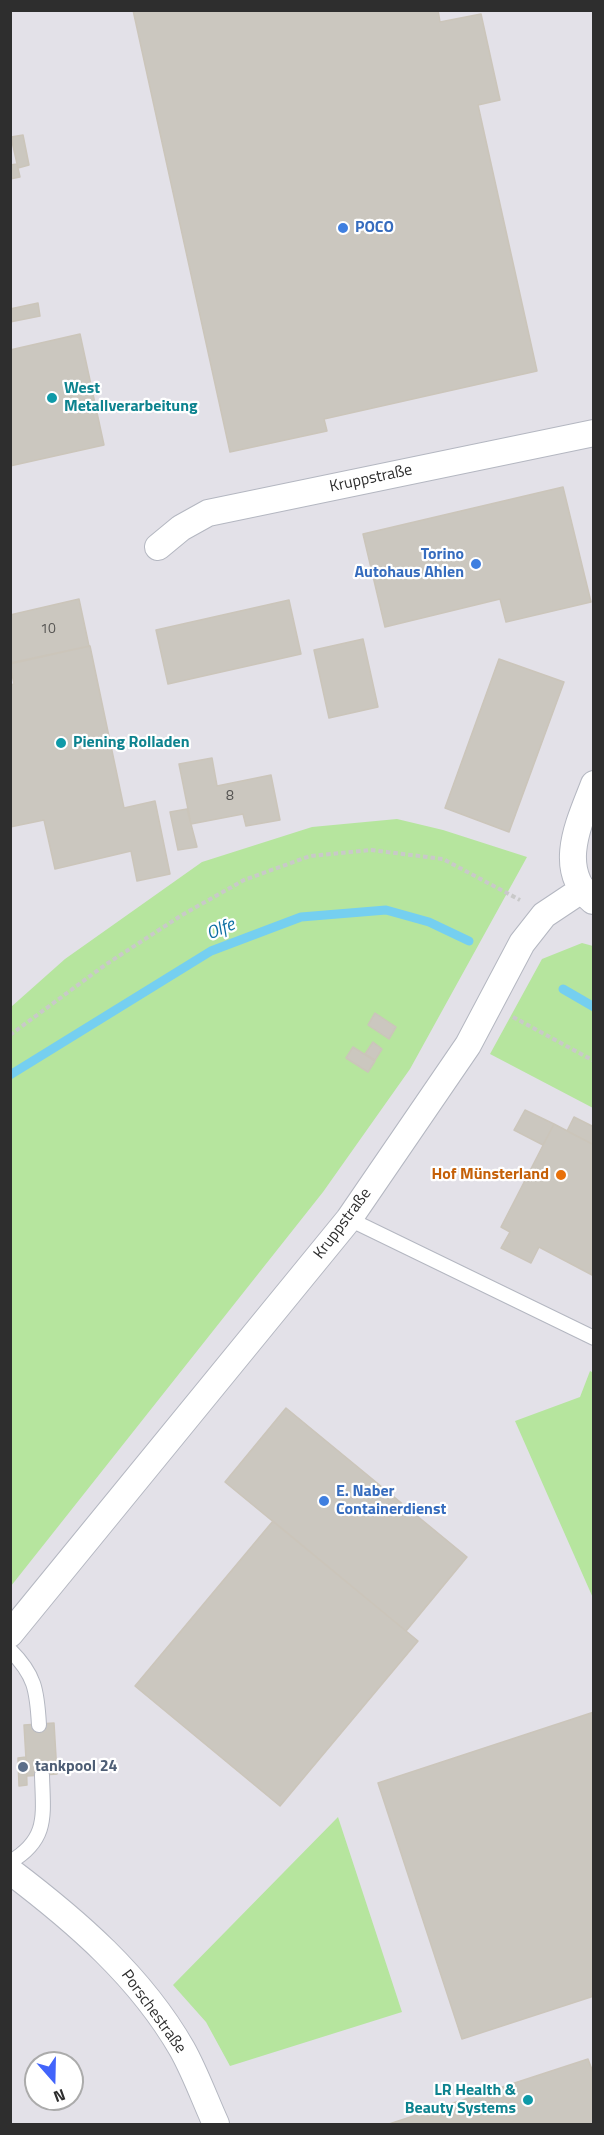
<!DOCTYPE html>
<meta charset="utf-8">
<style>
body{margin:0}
#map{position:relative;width:604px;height:2135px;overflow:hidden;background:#efe9e1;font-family:"Titillium Web",sans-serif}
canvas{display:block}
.frame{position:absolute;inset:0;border:12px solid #2e2e2e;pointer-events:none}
.north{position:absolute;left:24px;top:2051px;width:60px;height:60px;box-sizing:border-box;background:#fff;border:2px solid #ababab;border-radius:50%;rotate:160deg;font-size:16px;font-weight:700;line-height:24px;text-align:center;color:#2e2e2e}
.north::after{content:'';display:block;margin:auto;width:21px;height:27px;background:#4264fb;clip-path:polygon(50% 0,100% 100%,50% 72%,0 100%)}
</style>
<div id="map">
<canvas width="604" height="2135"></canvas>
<div class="frame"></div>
<div class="north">N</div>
</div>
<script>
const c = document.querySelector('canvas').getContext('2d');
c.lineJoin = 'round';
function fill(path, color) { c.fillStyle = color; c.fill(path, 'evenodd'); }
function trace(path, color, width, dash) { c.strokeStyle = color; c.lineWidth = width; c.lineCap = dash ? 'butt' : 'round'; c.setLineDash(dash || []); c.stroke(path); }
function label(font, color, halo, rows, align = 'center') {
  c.font = font + ' "Titillium Web",sans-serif'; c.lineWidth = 4.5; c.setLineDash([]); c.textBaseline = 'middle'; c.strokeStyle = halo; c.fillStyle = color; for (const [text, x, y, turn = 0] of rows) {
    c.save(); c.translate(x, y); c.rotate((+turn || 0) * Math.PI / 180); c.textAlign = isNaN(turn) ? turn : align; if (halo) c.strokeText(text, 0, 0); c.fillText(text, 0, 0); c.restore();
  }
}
fill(new Path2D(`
 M11 11H593V2124H11ZM36 2063H72V2099H36Z`), '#e3e1e8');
fill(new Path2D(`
 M397 819 443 830 527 857 410 1069 323 1192 11 1586V1007L65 959 202 862 312 827Z
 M582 943 593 946V1108L490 1054 542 959Z
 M590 1371 594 1373 593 1598 515 1421 580 1397Z
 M338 1817 402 2012 230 2066 206 2022 173 1985Z`), '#b6e59e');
trace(new Path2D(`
 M563 989 594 1007
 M10 1075 211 951 301 917 386 910 429 922 469 941`), '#75cff0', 9);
const building = new Path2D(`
 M133 10H438L440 22 481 14 500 100 478 105 537 371 324 419 327 431 230 452Z
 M23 135 29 165 18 168 11 137Z
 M17 164 20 177 10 179V165Z
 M38 303 40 316 10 322V309Z
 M80 334 104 445 10 466V350Z
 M563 487 591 602 506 622 500 599 385 627 363 534Z
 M79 599 89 646 10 663V615Z
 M289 600 301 654 168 684 156 630Z
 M363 639 378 707 329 718 314 650Z
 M90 646 124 808 155 801 170 874 137 881 131 851 55 869 44 820 10 827V685L14 684 10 664Z
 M499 659 564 682 509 832 445 808Z
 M212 758 217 786 271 775 280 820 246 826 243 814 191 824 179 764Z
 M187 809 197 847 178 850 170 812Z
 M375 1013 396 1027 389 1039 368 1025Z
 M373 1042 382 1049 375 1060 365 1054Z
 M353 1047 375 1061 368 1072 346 1058Z
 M525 1110 554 1124 543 1145 514 1130Z
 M574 1117 594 1127V1145L567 1131Z
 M554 1124 594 1145V1276L539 1247 531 1263 501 1248 510 1232 501 1227Z
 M286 1408 467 1557 406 1631 225 1482Z
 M273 1521 418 1641 280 1806 135 1686Z
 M594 1712V1996L462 2039 378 1783Z
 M54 1723 57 1774 27 1776 24 1725Z
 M26 1757 27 1785 19 1786 18 1758Z
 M588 2059 594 2075V2124H389Z`);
fill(building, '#cbc7bf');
trace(building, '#cbc5ba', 1.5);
const service = new Path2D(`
 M349 1219 594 1338
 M10 1650C35 1675 37 1690 39 1725
 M10 1862C49 1839 43 1815 42 1775`);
const minor = new Path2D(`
 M158 547 181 528 208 513 594 433
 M593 901C555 869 580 821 594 784
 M10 1634 349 1219 468 1045 522 943 544 915 583 889
 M10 1871C76 1921 140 1976 182 2049 195 2072 205 2100 216 2124`);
trace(service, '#b4b7c1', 16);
trace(minor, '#b4b7c1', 28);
trace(new Path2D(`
 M513 1017 594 1061
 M10 1035 105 965 182 915 244 880 310 856 371 850 443 859 520 900`), '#c9c9c9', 4, [4.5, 3]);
trace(service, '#fff', 14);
trace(minor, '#fff', 26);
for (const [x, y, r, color] of [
 [343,228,6,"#3f7fe0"],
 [52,398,6,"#0f9aa8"],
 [476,564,6,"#3f7fe0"],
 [61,743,6,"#0f9aa8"],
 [561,1175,6,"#e8710a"],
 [324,1501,6,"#3f7fe0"],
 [23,1767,6,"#5c6f8a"],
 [528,2100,6,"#0f9aa8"]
]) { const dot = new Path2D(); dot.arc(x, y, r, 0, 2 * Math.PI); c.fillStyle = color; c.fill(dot); trace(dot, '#fff', 2); }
label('14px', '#555452', null, [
 ["10",48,630],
 ["8",230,797]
]);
label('bold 16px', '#366cbe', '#fff', [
 ["POCO",355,228],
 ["Torino",464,555,"right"],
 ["Autohaus Ahlen",464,573,"right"],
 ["E. Naber",336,1492],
 ["Containerdienst",336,1510]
], 'left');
label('bold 16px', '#0d838f', '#fff', [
 ["West",64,389],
 ["Metallverarbeitung",64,407],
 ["Piening Rolladen",73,743],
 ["LR Health &",516,2091,"right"],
 ["Beauty Systems",516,2109,"right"]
], 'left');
label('16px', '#2e2e2e', '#fff', [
 ["Kruppstraße",371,479,-12],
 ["Kruppstraße",343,1224,-53],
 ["Porschestraße",153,2012,54]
]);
label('bold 16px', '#c56008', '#fff', [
 ["Hof Münsterland",549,1175]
], 'right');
label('bold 16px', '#4e5e75', '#fff', [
 ["tankpool 24",35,1767]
], 'left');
label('italic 18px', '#0d6fa3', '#fff', [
 ["Olfe",221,930,-23]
]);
</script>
